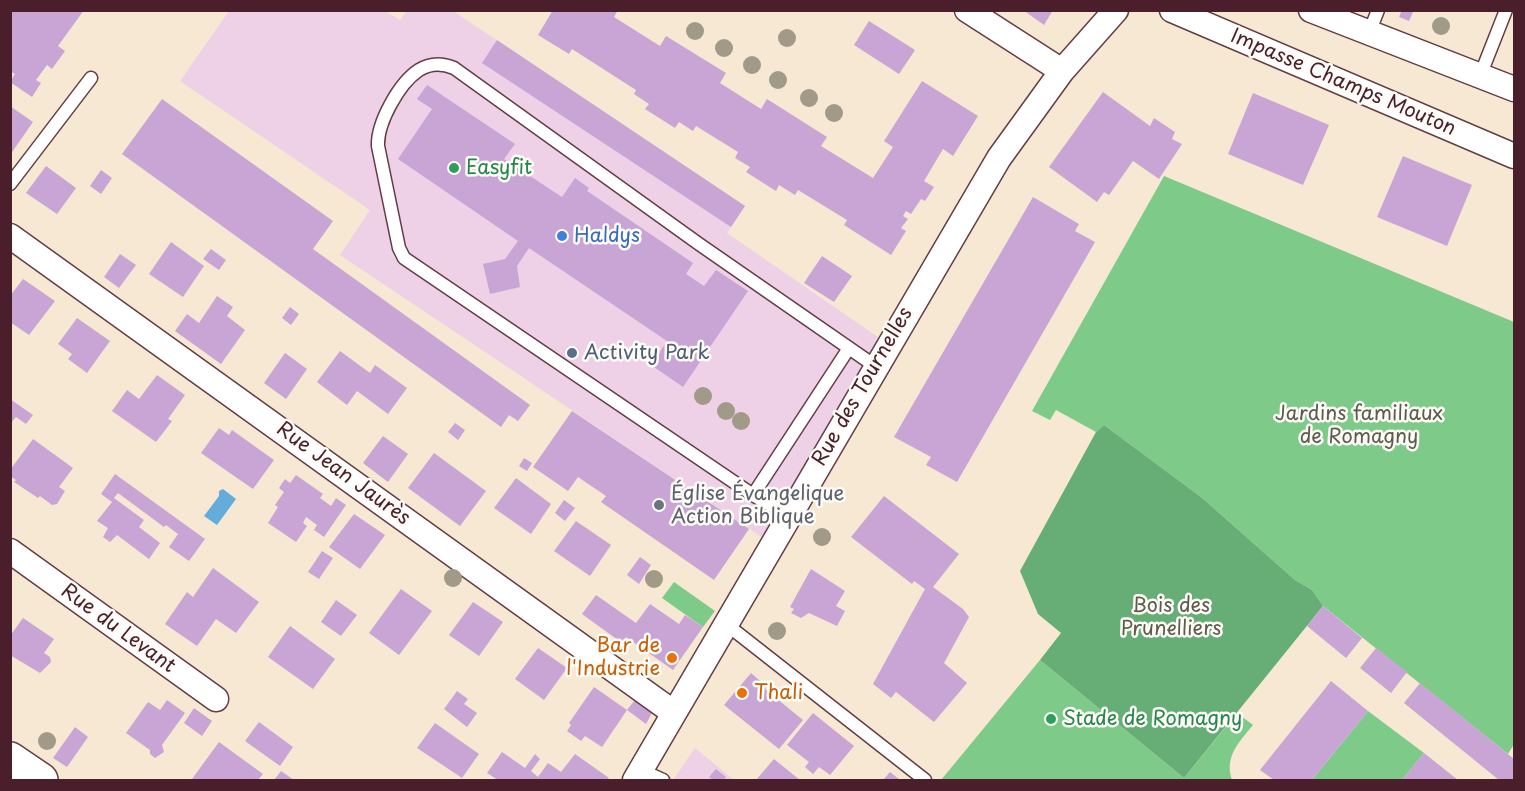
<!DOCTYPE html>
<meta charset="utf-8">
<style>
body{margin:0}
#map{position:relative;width:1525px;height:791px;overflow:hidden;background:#f6e8d2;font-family:"Playpen Sans",sans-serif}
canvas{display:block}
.frame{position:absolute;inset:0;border:12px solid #4a1f2b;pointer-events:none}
</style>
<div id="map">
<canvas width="1525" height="791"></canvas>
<div class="frame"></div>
</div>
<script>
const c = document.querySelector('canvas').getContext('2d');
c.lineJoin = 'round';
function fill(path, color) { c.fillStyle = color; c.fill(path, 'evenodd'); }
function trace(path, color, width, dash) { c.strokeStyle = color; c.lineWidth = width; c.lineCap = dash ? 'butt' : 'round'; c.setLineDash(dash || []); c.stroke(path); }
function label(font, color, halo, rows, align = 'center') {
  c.font = font + ' "Playpen Sans",sans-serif'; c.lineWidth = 5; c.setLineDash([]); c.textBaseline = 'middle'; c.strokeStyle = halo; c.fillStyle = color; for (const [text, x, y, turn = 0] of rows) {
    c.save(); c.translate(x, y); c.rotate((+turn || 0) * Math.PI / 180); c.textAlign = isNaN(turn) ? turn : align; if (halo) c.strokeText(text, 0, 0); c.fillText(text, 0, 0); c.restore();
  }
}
fill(new Path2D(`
 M229 11H385L400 20 407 11H453L745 206 727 233 888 344 772 544 340 255 370 210 180 81Z
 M695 748 734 780H673Z`), '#eed0e7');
fill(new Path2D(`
 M1164 176 1514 322V744L1508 754 1323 606 1312 590 1295 580 1201 497 1104 425 1096 432 1056 410 1050 420 1032 411Z
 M674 582 715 611 703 627 662 598Z
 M1040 660 1184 778 1237 713 1253 725C1239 742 1224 757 1232 780H941Z
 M1368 711 1424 753 1402 780H1312Z`), '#7eca89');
fill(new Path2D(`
 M1104 425 1201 497 1295 580 1312 590 1323 606 1184 778 1040 660 1061 633 1038 614 1020 571 1096 432Z`), '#66ae75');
fill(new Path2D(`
 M223 489 236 499 217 525 204 516 219 496V491Z`), '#64acdb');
fill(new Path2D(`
 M10 10H84L58 46 65 51 52 69 47 65 36 80 41 83 32 97 10 82 15 74 10 71Z
 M553 10H618L614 17 660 46 666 36 726 73 720 83 761 109 767 99 827 137 821 146 873 178 893 147 884 141 922 81 978 116 953 156 943 149 924 181 934 187 925 201 921 199 911 214 906 211 903 216 908 219 901 228 906 231 891 255 844 225 847 220 798 190 795 195 779 185 776 191 746 172 750 167 735 158 738 152 696 126 693 131 679 122 675 128 645 109 649 104 634 94 636 90 572 49 569 54 538 35Z
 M1023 10H1053L1044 25Z
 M1402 10 1413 12 1409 21 1399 17Z
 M869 21 915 50 899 74 854 45Z
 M497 40 745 206 731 227 482 63Z
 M427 85 515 144 504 159 562 197 575 178 589 188 587 191 590 193 693 263 686 274 704 286 716 270 748 291 683 387 651 365 667 341 529 248 517 266 520 287 490 294 483 264 505 259 518 241 398 159 432 109 417 99Z
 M1103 92 1150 126 1154 118 1175 132 1172 139 1182 144 1159 179 1133 161 1109 195 1104 192 1097 202 1049 167Z
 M1253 93 1329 125 1303 185 1228 154Z
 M162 99 333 221 313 249 530 405 518 421 509 415 501 427 122 154Z
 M10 106 33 122 10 155Z
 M1403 156 1472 185 1447 246 1377 217Z
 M46 166 76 188 57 214 26 193Z
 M101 170 112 178 101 194 90 186Z
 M1033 197 1079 224 1075 231 1095 242 957 482 926 465 931 457 894 437Z
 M171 242 204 266 183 297 149 274Z
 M211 249 226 260 219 270 203 259Z
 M120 254 136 265 119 288 104 277Z
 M822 256 852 276 834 302 804 283Z
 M23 279 55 301 29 335 10 322V296Z
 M217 296 233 307 227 316 245 330 221 364 175 331 187 314 199 323Z
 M290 307 299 314 291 325 282 318Z
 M77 318 110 341 87 373 68 359 72 354 58 344Z
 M340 351 370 373 375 365 407 388 388 414 357 391 347 405 317 382Z
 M285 353 307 369 286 399 264 383Z
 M157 375 185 395 168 419 172 421 156 442 112 411 127 390 139 399Z
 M10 399 33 415 26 424 16 417 10 424Z
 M572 411 749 529 714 580 601 502 606 496 578 477 568 491 533 467Z
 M455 423 465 430 458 440 448 432Z
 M219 428 229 435 232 430 274 460 253 489 201 453Z
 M383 436 408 454 388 482 363 463Z
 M33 439 73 468 59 487 65 491 57 504 52 505 40 496 38 498 14 482 16 480 10 476V470Z
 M434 453 486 491 460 526 408 488Z
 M524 458 532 463 527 471 519 466Z
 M115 474 205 539 189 561 169 547 178 534 166 525 164 527 118 493 114 498 144 520 139 527 160 543 149 559 117 535 110 542 103 537 108 528 97 521 112 502 101 494Z
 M296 475 323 494 320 498 331 506 336 498 346 505 324 537 314 530 317 525 306 517 303 523 307 526 296 542 268 523 278 507 275 505 284 492 279 488 285 479 290 483Z
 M516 478 551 504 531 534 494 508Z
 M884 496 959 554 933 587 963 609 969 617 944 663 967 683 934 722 896 692 891 698 873 684 925 589 914 581 912 584 851 537Z
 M564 500 575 508 565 521 555 513Z
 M354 514 385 535 360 569 329 547Z
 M576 521 611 545 590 576 554 551Z
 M322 551 333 558 319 579 308 572Z
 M640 557 651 565 639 584 627 575Z
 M213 568 259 602 236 633 216 619 197 646 165 624 187 592 193 597Z
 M811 569 845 591 836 606 845 611 837 626 809 613 801 618 791 613 794 609 790 607Z
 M401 589 432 611 399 655 369 633Z
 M596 595 636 623 650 604 679 624 685 615 703 627 673 670 626 637 622 643 582 614Z
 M336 600 357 615 341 636 321 622Z
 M473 602 503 622 479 656 449 635Z
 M1323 606 1362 638 1346 658 1307 626Z
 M23 618 54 639 44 653 50 657 51 662 40 673 10 655V636Z
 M290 626 335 659 313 689 268 657Z
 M538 648 567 668 544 700 515 679Z
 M1376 648 1407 672 1391 693 1360 668Z
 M751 673 767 687 765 689 803 720 779 749 724 705Z
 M1331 681 1368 711 1312 780H1274L1260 770Z
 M1420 683 1514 759V780H1499L1404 703Z
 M594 687 627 710 635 700 652 713 646 724 627 710 602 747 585 736 581 741 567 731 571 725 569 723Z
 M457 691 468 699 464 704 477 713 467 727 444 709Z
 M167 700 185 713 162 745 164 752 155 758 150 754V750L126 733 148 702 160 710Z
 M194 708 212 721 202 736 184 723Z
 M813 713 854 746 830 775 819 767 813 774 805 767 809 762 787 745Z
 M259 722 293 747 280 766 245 741Z
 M435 723 479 754 462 778 417 748Z
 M75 727 88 737 67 767 53 758Z
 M219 742 263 774 258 780 192 779Z
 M502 752 525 768 535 754 540 759 531 771 538 777 548 763 561 772 575 754 609 778 607 780H498L487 773Z
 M1424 753 1458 780H1402Z
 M774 759 800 780H756Z
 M716 769 726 777 723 780H713L709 777Z
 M281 771 294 780H274Z
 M890 772 900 780H883Z`), '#c9a5d6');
const lane = new Path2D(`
 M1369 33 1378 10
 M1480 76 1506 10
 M10 184 91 78
 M753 495 849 348
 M789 516 753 495 404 258 399 248 378 146C377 123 399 83 419 70 430 63 442 63 454 68L699 244 875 366
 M726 624 925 780
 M641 770 663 780`);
const street = new Path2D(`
 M967 10 1062 71
 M1172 10 1514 156
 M1311 10 1514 89
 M10 236 674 713
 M10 551 216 699
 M635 780 999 158 1062 71 1116 10`);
const secondary = new Path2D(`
 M10 759 41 780`);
trace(lane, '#643d44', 15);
trace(street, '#643d44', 27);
trace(secondary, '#643d44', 36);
trace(lane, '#fff', 12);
trace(street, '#fff', 24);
trace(secondary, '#fff', 33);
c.fillStyle = '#a19a88';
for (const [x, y] of [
 [1441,26],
 [695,31],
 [787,38],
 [724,48],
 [752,65],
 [778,80],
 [809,98],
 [834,113],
 [703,396],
 [726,411],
 [741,421],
 [822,537],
 [453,578],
 [654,579],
 [777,631],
 [47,741]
]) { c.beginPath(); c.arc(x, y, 9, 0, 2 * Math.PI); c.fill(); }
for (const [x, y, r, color] of [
 [454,168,6,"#2e9e5b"],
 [562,236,6,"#3f7fe0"],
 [572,353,6,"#5c6f8a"],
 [659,505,6,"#6b7280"],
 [672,658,6,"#e8710a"],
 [742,693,6,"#e8710a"],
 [1051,719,6,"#2e9e5b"]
]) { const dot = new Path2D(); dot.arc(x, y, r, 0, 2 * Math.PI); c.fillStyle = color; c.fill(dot); trace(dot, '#fdfcf7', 2); }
label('20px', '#4a1f2b', '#fdfcf7', [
 ["Impasse Champs Mouton",1343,83,23],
 ["Rue des Tournelles",863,387,-60],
 ["Rue Jean Jaurès",343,474,36],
 ["Rue du Levant",118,629,36]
]);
label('20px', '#27864d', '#fdfcf7', [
 ["Easyfit",466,168],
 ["Stade de Romagny",1063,719]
], 'left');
label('20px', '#366cbe', '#fdfcf7', [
 ["Haldys",574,236]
], 'left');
label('20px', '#4e5e75', '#fdfcf7', [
 ["Activity Park",584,353]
], 'left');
label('20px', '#5c5b4c', '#fdfcf7', [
 ["Jardins familiaux",1359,414],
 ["de Romagny",1359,437],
 ["Bois des",1171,606],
 ["Prunelliers",1171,629]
]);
label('20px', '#5b616d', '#fdfcf7', [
 ["Église Évangelique",671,494],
 ["Action Biblique",671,517]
], 'left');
label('20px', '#c56008', '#fdfcf7', [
 ["Bar de",660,646],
 ["l'Industrie",660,669],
 ["Thali",754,693,"left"]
], 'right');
</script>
